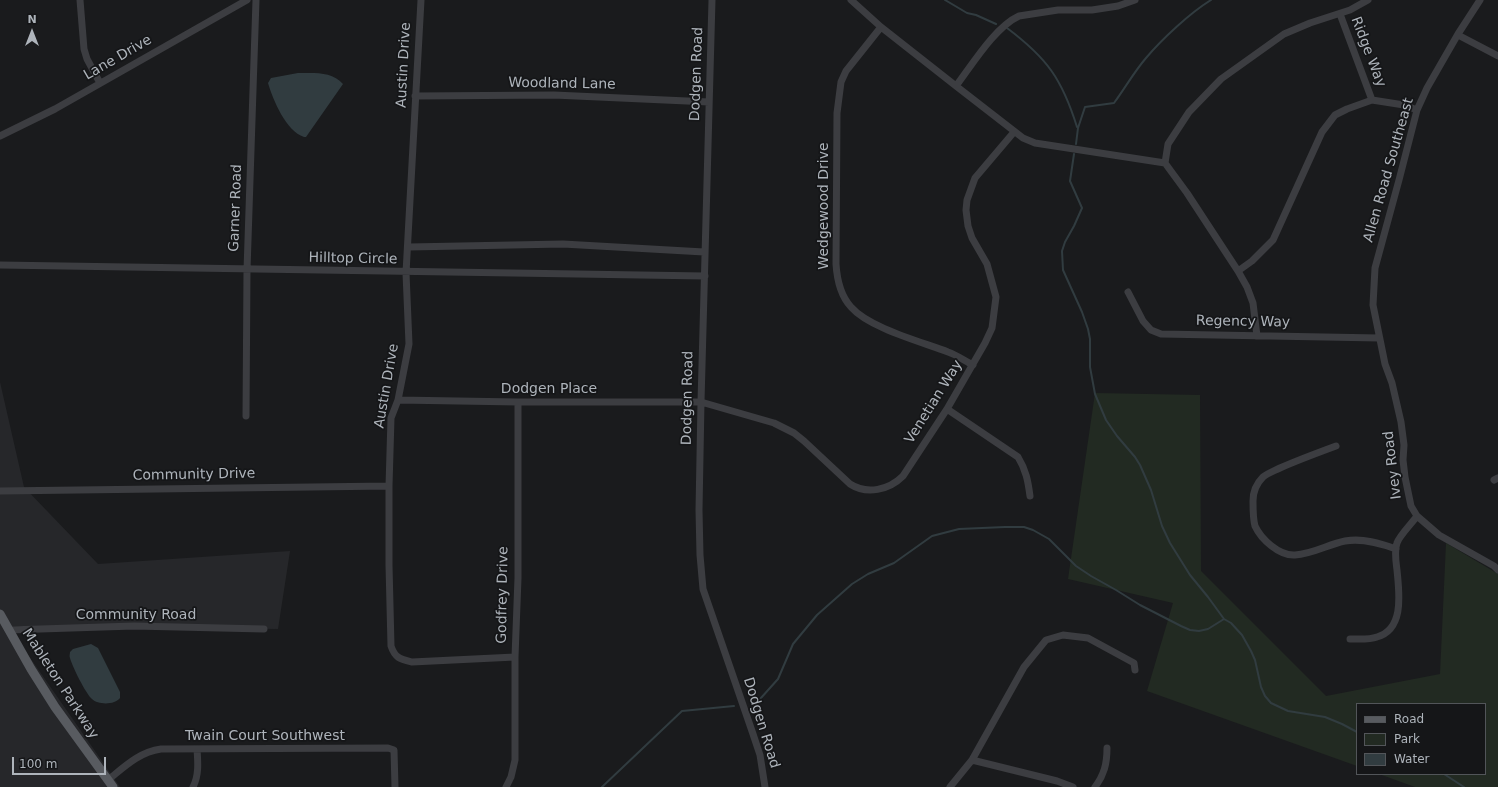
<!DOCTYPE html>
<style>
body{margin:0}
#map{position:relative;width:1498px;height:787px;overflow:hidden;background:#1a1b1d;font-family:"DejaVu Sans",sans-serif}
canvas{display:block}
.legend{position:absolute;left:1356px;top:703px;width:130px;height:72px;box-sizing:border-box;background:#151618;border:1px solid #525559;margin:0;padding:5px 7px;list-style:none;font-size:12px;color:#aeb4bb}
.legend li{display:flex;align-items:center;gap:8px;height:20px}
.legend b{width:20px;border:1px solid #525559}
.north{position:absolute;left:12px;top:12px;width:40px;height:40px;-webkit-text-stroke:3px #151618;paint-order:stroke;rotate:0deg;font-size:11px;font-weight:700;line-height:16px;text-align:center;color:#aeb4bb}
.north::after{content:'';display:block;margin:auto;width:14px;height:18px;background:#aeb4bb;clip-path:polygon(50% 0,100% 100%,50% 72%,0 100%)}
.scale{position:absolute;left:12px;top:757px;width:94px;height:18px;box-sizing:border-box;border:2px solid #aeb4bb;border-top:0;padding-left:5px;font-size:12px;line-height:14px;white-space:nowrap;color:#aeb4bb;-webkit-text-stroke:3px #151618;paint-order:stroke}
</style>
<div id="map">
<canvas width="1498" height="787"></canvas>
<ul class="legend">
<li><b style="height:5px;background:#585b60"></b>Road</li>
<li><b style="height:11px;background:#222a22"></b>Park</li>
<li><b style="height:11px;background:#313c40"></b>Water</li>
</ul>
<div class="north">N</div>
<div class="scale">100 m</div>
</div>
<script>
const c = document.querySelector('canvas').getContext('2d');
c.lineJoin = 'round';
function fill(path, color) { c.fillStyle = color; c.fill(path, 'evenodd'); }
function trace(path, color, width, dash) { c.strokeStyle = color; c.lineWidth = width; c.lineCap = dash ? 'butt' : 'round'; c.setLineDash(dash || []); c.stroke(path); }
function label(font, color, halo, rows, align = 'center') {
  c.font = font + ' "DejaVu Sans",sans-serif'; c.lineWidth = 3.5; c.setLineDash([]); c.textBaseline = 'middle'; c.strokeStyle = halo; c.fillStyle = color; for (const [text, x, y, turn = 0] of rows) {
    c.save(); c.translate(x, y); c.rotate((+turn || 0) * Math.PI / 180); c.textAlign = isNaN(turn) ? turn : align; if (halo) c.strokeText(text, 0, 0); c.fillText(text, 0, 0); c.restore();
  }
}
fill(new Path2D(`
 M0 382 24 487 98 564 290 551 278 629 8 626 120 787H0Z`), '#26272a');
fill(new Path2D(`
 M1095 393 1200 395 1201 571 1326 696 1440 674 1446 543 1498 574V787H1415L1379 774H1485V704H1357V766L1147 691 1173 603 1068 579Z`), '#222a22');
fill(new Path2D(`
 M298 73C314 73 332 71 343 84L306 137H304C286 131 273 100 268 83L271 78Z
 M91 644 98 648 120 692V698C115 705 98 705 92 699 86 694 72 666 70 658 69 656 70 654 70 652L73 649Z`), '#313c40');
trace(new Path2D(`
 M945 0 967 13 976 15 996 24
 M1007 28C1047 58 1062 79 1077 127
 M1076 144 1078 128 1085 107 1114 103C1125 88 1134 72 1146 58 1162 39 1190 13 1211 0
 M1074 154 1070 181 1082 208 1074 226 1065 242 1062 251 1063 270 1082 312 1088 329 1090 339V367L1095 394 1106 420 1117 436 1135 457 1140 465 1151 490 1162 526 1170 543 1190 575 1208 597 1224 619 1231 623 1242 635 1251 651 1255 660 1261 687 1265 696 1271 703 1288 711 1325 717 1342 724 1357 732
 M750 708H752L778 679 793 644 817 615 852 584 868 574 894 563 932 536 959 529 1005 527H1024L1033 530 1049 539 1076 566 1091 576 1116 590 1140 605 1181 626 1190 630 1199 631 1208 629 1224 619
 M1444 774 1464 787
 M602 787 682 711 734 706`), '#313c40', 2);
trace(new Path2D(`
 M80 0 84 49 87 59 100 83
 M421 0 406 273 409 344 398 400 391 418 389 486V565L391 646C395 658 400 659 412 662L515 657
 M712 0 701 402 699 510 700 555 703 589 753 734 760 755 765 787
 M851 0 881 27 956 86 1023 138 1035 143 1165 163 1187 193 1238 271 1247 287 1253 303 1257 336
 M1480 0 1458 34 1427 88 1417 110 1399 180 1375 268 1373 305 1385 364 1392 383 1401 422 1404 445 1403 460 1405 477 1411 506 1417 516 1439 535 1494 566 1498 570
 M1340 14 1372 100
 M881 27 846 71 841 82 837 113 836 264C837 280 840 295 851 307 869 328 922 342 948 352 957 355 965 361 973 365
 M1458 35 1498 56
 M956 86C972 65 995 27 1019 16L1058 10H1092L1118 6 1135 0
 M415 96 554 95 709 102
 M0 136 55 109 247 0
 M1165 163 1168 144 1189 112 1221 79 1284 34 1310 23 1350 10 1368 0
 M409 247 563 244 704 252
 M0 265 705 276
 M1238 271 1252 261 1273 240 1322 132 1335 115 1347 109 1372 100 1404 105 1417 110
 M1128 292 1143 321 1151 330 1161 334 1379 338
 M398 400 518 402H701L774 423 794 433 804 441 850 484C867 495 889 490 903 476L947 409 985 343 992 328 996 297 987 264 972 238 968 226 966 210 967 200 975 178 1014 132
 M947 409 1018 457C1026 470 1028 481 1030 496
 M246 416 247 270 256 0
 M1336 446C1317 453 1298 460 1280 468 1274 471 1268 473 1263 477 1257 483 1253 492 1253 501 1253 509 1253 519 1255 526 1261 539 1279 556 1295 555 1313 554 1329 544 1345 541 1363 538 1380 543 1396 549
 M1494 480 1498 478
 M0 491 389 486
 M9 630 134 626 264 629
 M1350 639C1359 639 1369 640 1377 637 1405 629 1399 592 1397 570 1396 562 1394 551 1397 543 1399 536 1413 522 1417 516
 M972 760 1057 781 1073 787
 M108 780C124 767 139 752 161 749L388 748 394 750 395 787
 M193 787C199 775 198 763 197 749
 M506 787 511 777 515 760V657L518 578V402
 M950 787 972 760 1024 667 1046 640 1063 635 1088 638 1134 663 1135 670
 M1095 787C1104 775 1107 764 1107 748`), '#3c3d41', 7);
trace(new Path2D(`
 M0 614 31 669 55 707 113 787`), '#585b60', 9);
label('14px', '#aeb4bb', '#151618', [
 ["Ridge Way",1368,52,69],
 ["Lane Drive",118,58,-30],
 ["Austin Drive",404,65,-87],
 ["Dodgen Road",697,74,-88],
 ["Woodland Lane",562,84,1],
 ["Allen Road Southeast",1389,170,-74],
 ["Wedgewood Drive",824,206,-90],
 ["Garner Road",236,208,-88],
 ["Hilltop Circle",353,259,1],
 ["Regency Way",1243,322,1],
 ["Austin Drive",387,386,-80],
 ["Dodgen Place",549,389],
 ["Dodgen Road",688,398,-89],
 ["Venetian Way",934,402,-58],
 ["Ivey Road",1393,465,-97],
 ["Community Drive",194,475,-1],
 ["Godfrey Drive",503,595,-89],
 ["Community Road",136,615],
 ["Mableton Parkway",60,684,57],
 ["Dodgen Road",761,723,73],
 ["Twain Court Southwest",265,736]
]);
</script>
